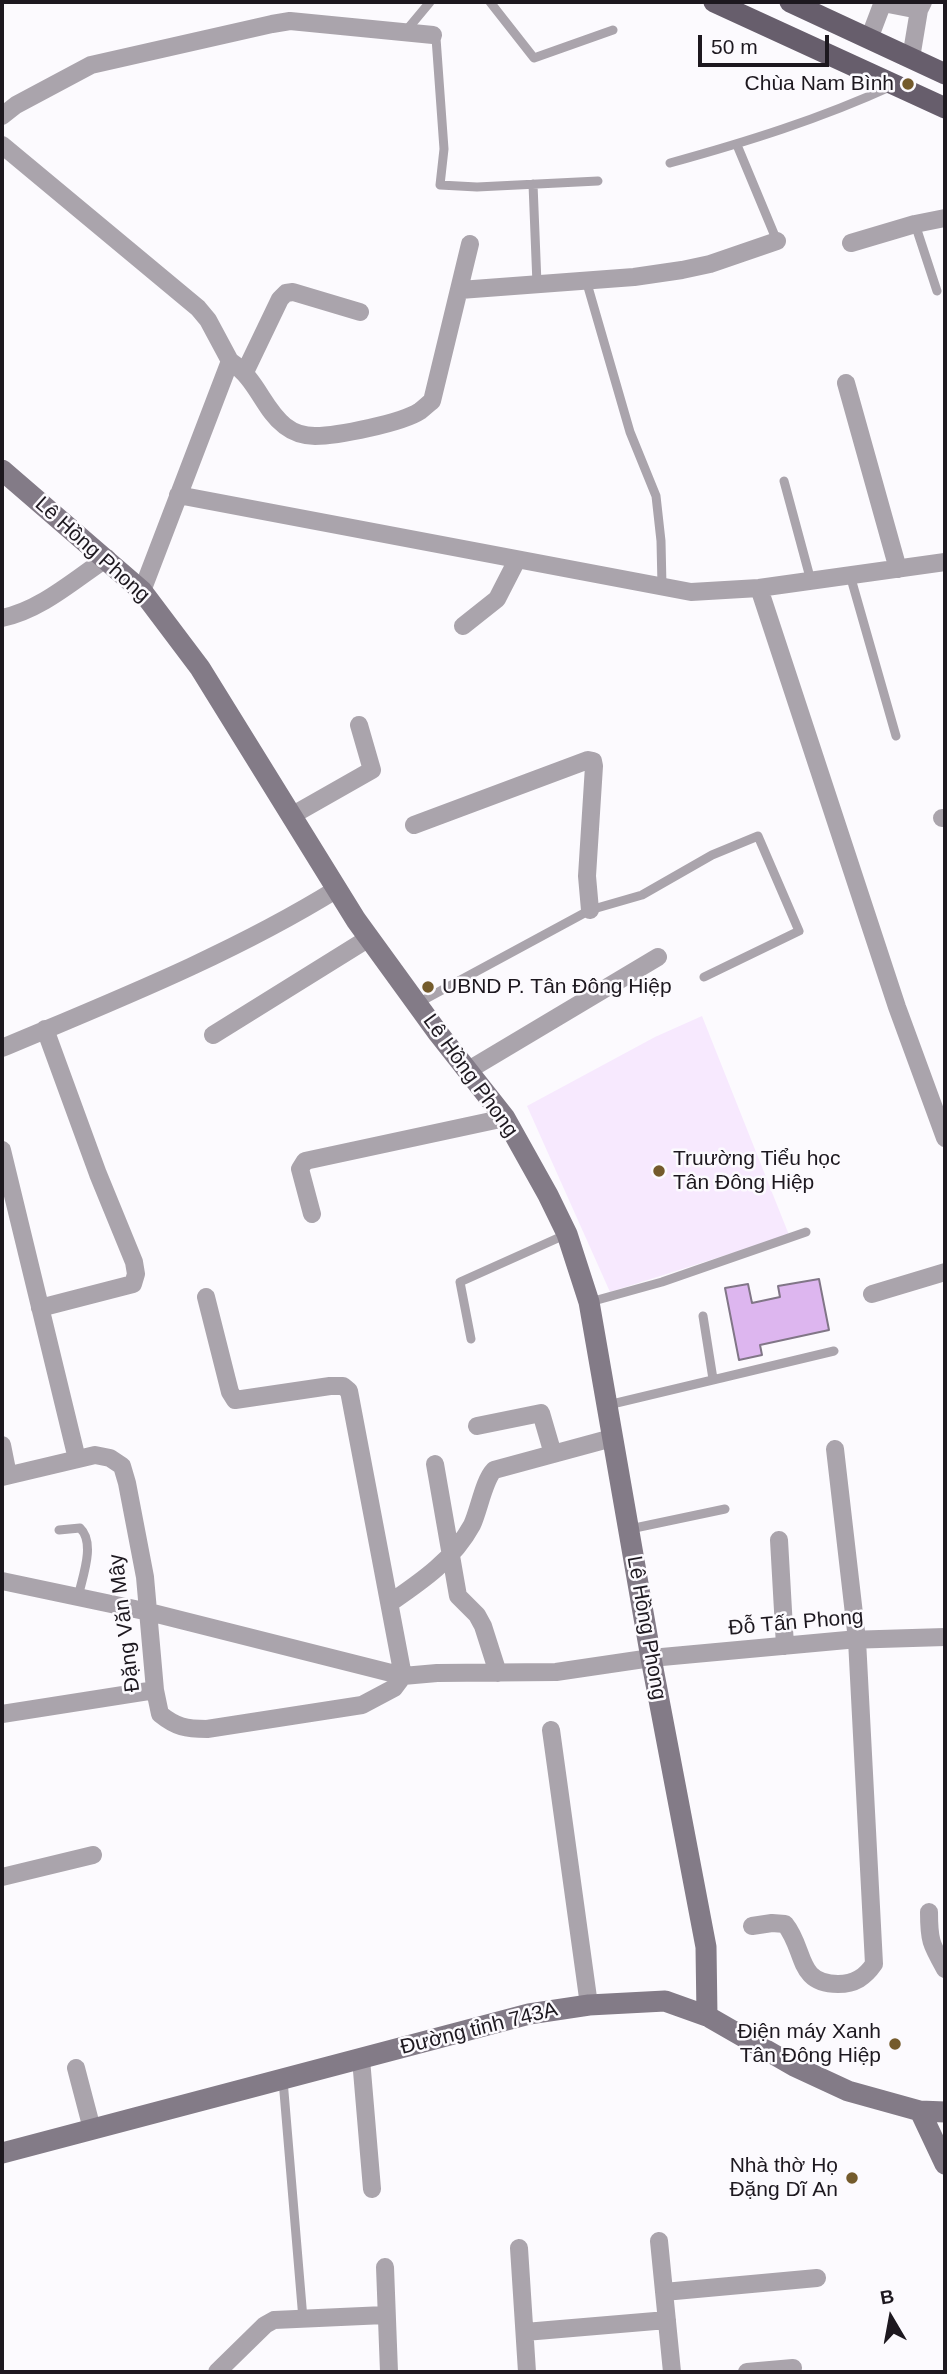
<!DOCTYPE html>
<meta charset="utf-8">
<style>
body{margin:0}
#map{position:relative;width:947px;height:2374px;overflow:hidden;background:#fcfafe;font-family:Helvetica,sans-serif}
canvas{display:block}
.frame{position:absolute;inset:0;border:4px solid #1d181f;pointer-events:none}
.north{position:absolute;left:856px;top:2283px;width:70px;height:70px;-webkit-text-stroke:5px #fcfafe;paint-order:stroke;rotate:350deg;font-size:19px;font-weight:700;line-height:28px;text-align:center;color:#1d181f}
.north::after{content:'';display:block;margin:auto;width:24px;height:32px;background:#1d181f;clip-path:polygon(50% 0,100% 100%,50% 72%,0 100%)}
.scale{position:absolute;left:698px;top:35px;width:131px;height:32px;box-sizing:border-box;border:4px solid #1d181f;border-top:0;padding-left:9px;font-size:21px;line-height:24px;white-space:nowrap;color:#1d181f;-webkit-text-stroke:5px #fcfafe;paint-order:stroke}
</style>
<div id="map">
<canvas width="947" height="2374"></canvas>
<div class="frame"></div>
<div class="north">B</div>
<div class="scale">50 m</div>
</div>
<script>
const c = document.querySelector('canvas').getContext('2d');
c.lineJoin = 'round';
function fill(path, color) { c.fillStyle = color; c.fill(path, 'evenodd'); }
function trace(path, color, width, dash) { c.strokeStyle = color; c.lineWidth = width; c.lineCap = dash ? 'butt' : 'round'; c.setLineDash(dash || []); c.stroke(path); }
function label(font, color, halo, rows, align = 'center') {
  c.font = font + ' Helvetica,sans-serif'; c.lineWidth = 5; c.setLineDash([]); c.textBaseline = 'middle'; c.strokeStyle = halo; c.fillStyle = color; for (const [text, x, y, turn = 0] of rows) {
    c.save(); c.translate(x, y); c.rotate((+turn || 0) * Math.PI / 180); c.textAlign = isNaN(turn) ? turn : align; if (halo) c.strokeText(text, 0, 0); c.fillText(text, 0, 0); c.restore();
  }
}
fill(new Path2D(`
 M702 1016 789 1235 610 1292 527 1106 655 1037Z`), '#f7e9fe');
const building = new Path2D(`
 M819 1279 829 1330 760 1345 762 1355 739 1360 725 1288 748 1284 752 1303 780 1297 778 1286Z`);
fill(building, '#ddb6ef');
trace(building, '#817687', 2);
trace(new Path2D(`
 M490 2 534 58 613 30
 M405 32 430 2
 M433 35 436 38 444 149 440 185 477 187 598 181
 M737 145 777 241
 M670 163C746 142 820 119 892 86
 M533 184 537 284
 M915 224 937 291
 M586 280 630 432 656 496 661 541 662 586
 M784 481 811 581
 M850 575 896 736
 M418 1003 590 910 642 895 712 855 758 836 799 931 704 977
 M590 1302 662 1282 806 1232
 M703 1316 713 1379
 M471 1339 460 1282 567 1234
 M608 1405 834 1351
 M630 1529 725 1509
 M59 1530 80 1528C96 1543 82 1578 78 1597
 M283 2080 303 2319`), '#aaa4ac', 9);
trace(new Path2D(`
 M883 3 919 10
 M869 39 883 2
 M911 58 919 10 923 2
 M2 116 16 105 91 65 272 24 290 21 433 35
 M2 145 198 308 208 320 230 361
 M851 243 915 224 945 218
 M460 290 634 277 682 270 710 264 777 241
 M245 372 280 299 286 293 293 292 360 312
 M846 383 898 569
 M178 495 691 592 759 588 945 562
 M759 588 897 1007 945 1138
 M142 591 230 361C258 380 263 409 285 426 294 433 305 436 315 436 337 436 402 423 420 411 424 408 428 404 432 401L470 244
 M2 618C41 610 74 580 107 558
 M463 626 497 599 517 560
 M291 816 372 770 359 725
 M942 818H945
 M414 825 588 760 593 761 594 766 587 876 590 910
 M213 1035 369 938
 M2 1048C116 1000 232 954 337 889
 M467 1071 658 957
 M2 1150 77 1459
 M312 1214 300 1169 305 1161 505 1118
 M872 1294 945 1272
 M40 1308 133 1284 136 1274 134 1262 98 1174 45 1029
 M477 1426 541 1413 553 1454
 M2 1445 8 1475
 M435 1464 458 1596 477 1615 483 1626 498 1673
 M2 1477 95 1455 110 1458 122 1466 127 1483 145 1577 155 1690 160 1714C176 1727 186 1729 207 1729L362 1705 394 1688 403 1676 349 1391 343 1386H330L235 1400 230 1392 206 1297
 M779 1540 785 1646
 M2 1581 149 1612 403 1676 437 1673 556 1672 651 1658 847 1640 945 1637
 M390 1603C422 1581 453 1560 472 1525 479 1510 484 1480 494 1470L612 1438
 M2 1714 155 1690
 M551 1730 589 2005
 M2 1877 93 1855
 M929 1912C929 1941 931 1944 945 1969
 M752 1926 772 1923 785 1924C806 1950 796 1984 838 1984 855 1984 865 1977 874 1964L857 1640 835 1449
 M361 2059 372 2189
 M76 2068 92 2129
 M659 2241 672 2372
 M519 2248 527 2372
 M385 2267 389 2372
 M664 2292 817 2278
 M525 2332 667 2320
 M217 2372 265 2325 274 2320 385 2315
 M747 2372 793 2368`), '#aaa4ac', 18);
trace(new Path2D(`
 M2 470 142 591 200 668 356 920 438 1033 505 1118 548 1195 567 1234 589 1302 651 1658 706 1947 707 2016
 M920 2111 945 2164
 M2 2153 529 2014 589 2005 665 2001 707 2016 794 2066 848 2091 920 2111 945 2112`), '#837b87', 21);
trace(new Path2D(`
 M714 2 945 108
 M790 2 945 74`), '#675e6c', 21);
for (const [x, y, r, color] of [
 [908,84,7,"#745b2c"],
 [428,987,7,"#745b2c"],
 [659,1171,7,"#745b2c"],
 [895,2044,7,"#745b2c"],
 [852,2178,7,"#745b2c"]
]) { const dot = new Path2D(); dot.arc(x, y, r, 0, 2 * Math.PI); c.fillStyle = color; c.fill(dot); trace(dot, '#fcfafe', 2.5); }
label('21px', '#1d181f', '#fcfafe', [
 ["Chùa Nam Bình",894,84],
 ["UBND P. Tân Đông Hiệp",442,987,"left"],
 ["Truường Tiểu học",673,1159,"left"],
 ["Tân Đông Hiệp",673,1183,"left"],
 ["Điện máy Xanh",881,2032],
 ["Tân Đông Hiệp",881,2056],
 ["Nhà thờ Họ",838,2166],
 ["Đặng Dĩ An",838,2190]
], 'right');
label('21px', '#1d181f', '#fcfafe', [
 ["Lê Hồng Phong",92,550,42],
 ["Lê Hồng Phong",470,1076,54],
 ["Đặng Văn Mây",125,1623,-97],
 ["Đỗ Tấn Phong",796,1623,-5],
 ["Lê Hồng Phong",646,1628,80],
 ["Đường tỉnh 743A",479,2029,-14]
]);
</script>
